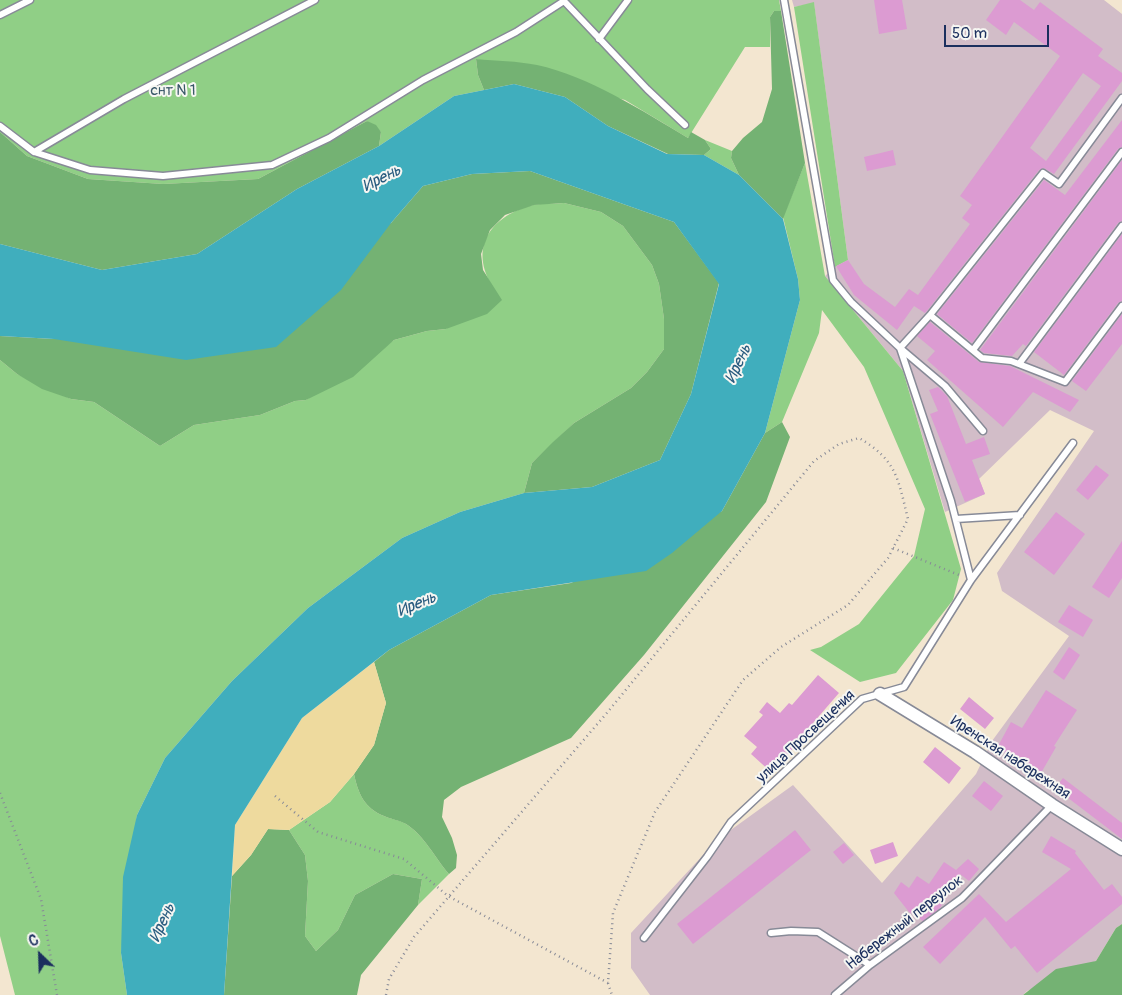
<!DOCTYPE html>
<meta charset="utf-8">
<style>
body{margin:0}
#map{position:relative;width:1122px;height:995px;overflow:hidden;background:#f3e6d0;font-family:Pangolin,sans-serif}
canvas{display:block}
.north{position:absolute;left:15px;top:930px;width:50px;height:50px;-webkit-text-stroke:4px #f6f6f2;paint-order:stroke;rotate:336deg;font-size:14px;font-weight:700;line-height:20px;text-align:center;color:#1b2f5e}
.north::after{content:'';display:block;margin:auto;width:18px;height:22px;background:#1b2f5e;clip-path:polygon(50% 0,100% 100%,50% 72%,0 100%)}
.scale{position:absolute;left:944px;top:25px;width:105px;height:22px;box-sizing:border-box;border:2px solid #1b2f5e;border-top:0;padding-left:6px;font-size:15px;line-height:18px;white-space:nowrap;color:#1b2f5e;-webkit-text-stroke:4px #f6f6f2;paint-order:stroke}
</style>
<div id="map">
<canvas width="1122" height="995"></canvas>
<div class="north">С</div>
<div class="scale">50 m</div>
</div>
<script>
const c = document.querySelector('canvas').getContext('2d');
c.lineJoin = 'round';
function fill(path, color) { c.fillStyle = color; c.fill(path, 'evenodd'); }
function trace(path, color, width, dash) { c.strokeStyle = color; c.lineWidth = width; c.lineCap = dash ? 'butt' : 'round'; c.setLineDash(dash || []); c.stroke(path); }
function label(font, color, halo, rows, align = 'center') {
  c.font = font + ' Pangolin,sans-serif'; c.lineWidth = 4; c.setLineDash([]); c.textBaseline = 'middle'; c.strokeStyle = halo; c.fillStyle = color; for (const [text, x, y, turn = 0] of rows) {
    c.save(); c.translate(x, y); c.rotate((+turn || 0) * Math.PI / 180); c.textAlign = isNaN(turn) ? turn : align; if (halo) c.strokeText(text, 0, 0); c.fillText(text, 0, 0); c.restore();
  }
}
fill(new Path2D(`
 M792 0H1104L1122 14V924L1116 928 1096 961 1027 991 1023 995H650L631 968V933L717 840 793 785 882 883 976 774 992 741 1069 636 1002 591 997 573 1094 431 1050 410 979 479 985 494 945 512 903 371 825 276 835 267 848 260 814 3 794 7Z`), '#d2bdc8');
fill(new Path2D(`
 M0 0H779L781 11H774L770 17V47H745L688 138 625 100 476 59 478 75 484 90 454 96 379 146 381 132 367 121 258 179 163 184 88 179 27 156 0 132Z
 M814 2 848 260 835 267 794 7Z
 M705 140 732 151 731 158 739 175 704 155 711 149Z
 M805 163 825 276 903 371 961 569 953 600 896 673 860 682 810 650 821 647 859 624 914 556 925 509 864 367 822 310 819 333 782 422 765 433 800 300 798 279 783 217Z
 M564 203 601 212 623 226 652 265 659 284 664 319V349L647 372 631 388 574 423 532 463 524 493 460 512 402 538 308 608 232 681 165 758 137 815 121 953 127 995H15L0 936V360L17 374 71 399 94 402 160 446 194 425 260 415 295 401 306 400 394 340 427 331 446 329 491 284C469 245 493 215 533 205 542 203 554 204 564 203Z
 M354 774C358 793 364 808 384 816 390 819 400 820 406 824 424 835 435 858 449 874L418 905 422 879 393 874 355 895 338 930 316 951 305 936 308 881 305 855 289 830 330 802Z`), '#90cf86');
fill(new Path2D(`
 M774 11H781L805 163 783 219 739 175 731 158 732 151 743 138 762 122 772 89 770 17Z
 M476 59C496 61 517 61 537 65 588 76 643 111 688 138L691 132 705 140 711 149 704 155 668 154 608 126 565 97 514 84 484 90 478 75Z
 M367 121 376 125 381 132 379 146 297 189 197 254 102 270 0 244V132L27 156 88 179 163 184 258 179Z
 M530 171 674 222 719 283 691 394 660 460 592 487 524 493 532 463 553 442 574 423 631 388 647 372 664 349V319L659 284 652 265 623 226 601 212 564 203 534 205 505 215 490 230 481 254 483 270 502 300 487 314 446 329 427 331 394 340 353 377 306 400 295 401 260 415 194 425 160 446 94 402 71 399 42 389 17 374 0 360V336L54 339 391 223 423 186 472 174Z
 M782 422 790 437 766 502 644 655 571 738 461 787 444 800 442 817 452 838 457 855 456 868 449 874C435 858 424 835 406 824 399 820 390 819 384 816 364 808 358 793 354 774L374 745 386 703 374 662 389 650 491 595 571 583 722 511 765 433Z
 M268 829 289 830 305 855 308 881 305 936 316 951 338 930 355 895 393 874 422 879 418 905 361 975 357 995H224L232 876 251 855Z
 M1122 924V995H1023L1056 969 1096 961 1116 928Z`), '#74b273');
fill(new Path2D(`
 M374 662 386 703 374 745 354 774 330 802 289 830 268 829 251 855 232 876 235 825 302 718Z`), '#eeda9e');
fill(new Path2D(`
 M514 84 565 97 608 126 667 154 704 155 739 175 783 219 798 279 800 300 765 433 722 511 672 553 646 571 491 595 389 650 302 718 235 825 224 995H127L121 953 123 877 137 815 165 758 232 681 308 608 402 538 460 512 524 493 592 487 660 460 691 394 719 284 674 222 530 171 472 174 423 186 391 223 341 290 276 347 186 360 54 339 0 336V244L102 270 197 254 297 189 379 146 454 96Z`), '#40aebd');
fill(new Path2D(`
 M874 0H902L907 29 879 34Z
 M1000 0H1020L1034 10 1040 2 1103 49 1098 56 1122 73V81L1054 174 1044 168 1039 170 926 312 925 313 914 306 897 330 854 295 836 266 848 260 864 284 895 307 909 289 918 295 970 224 962 218 972 205 960 196 1060 56 1014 22 1006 35 986 20ZM1083 73 1101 86 1046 161 1030 148Z
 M1122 120V147L1118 149 972 343 937 314 1044 180 1065 195Z
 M893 150 896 165 867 171 864 157Z
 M1122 160V221L1118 223 1026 346 1023 344 1012 356 984 353 980 350Z
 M1122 234V301L1118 303 1064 375 1034 352Z
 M1122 314V344L1086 391 1072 381Z
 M930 322 979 362 1010 366 1079 400 1070 412 1033 392 1003 427 927 360 935 351 917 336Z
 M938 387 947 396 966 444 984 437 990 454 972 460 985 494 965 502 930 414 938 411 929 390Z
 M1096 465 1109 475 1088 500 1076 490Z
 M1056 512 1085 534 1054 575 1024 552Z
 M1122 541V578L1109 598 1092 587Z
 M1069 605 1093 620 1083 637 1058 622Z
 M1069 647 1080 655 1064 680 1053 672Z
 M818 675 839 693 813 723 817 727 801 747 797 744 772 773 751 754 757 747 744 736 763 715 759 712 767 702 780 713 789 703 792 705Z
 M1046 690 1077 710 1054 746 1056 747 1041 773 997 748 1011 722 1022 728Z
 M969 697 994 718 985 729 960 709Z
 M935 747 961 768 949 784 923 762Z
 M1063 778 1122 823V839L1055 788Z
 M984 781 1003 796 991 811 972 796Z
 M795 830 811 850 693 944 677 924Z
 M1051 836 1076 851 1075 853 1104 890 1112 884 1122 897V904L1037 973 1015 946 1011 949 985 917 940 964 923 947 979 894 1006 922 1071 869 1042 852Z
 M893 842 898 856 875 864 870 850Z
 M844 843 854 855 843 864 833 852Z
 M968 859 979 869 969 881 960 874 940 908 923 921 909 912 894 893 901 882 909 888 917 876 929 884 944 862 956 870Z`), '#dc9bd2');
const lane = new Path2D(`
 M563 0 647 89 685 125
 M784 0 833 280 851 302 900 348 930 315 982 358 1011 361 1065 382 1122 306
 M0 15 30 0
 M599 39 628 0
 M0 126 34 152 90 170 163 176 272 165 329 138 423 80 516 32 564 1
 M34 152 124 99 315 0
 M930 315 1043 173 1059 184 1122 98
 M973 350 1122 152
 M1019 364 1122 226
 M956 519 1020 515
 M971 580 951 501 900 348 945 386 983 431
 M771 933 791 931 818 932 870 965
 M644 938 707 857 731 822 862 699 904 687 971 580 1073 443
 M835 995 870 965 962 898 1052 805`);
const street = new Path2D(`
 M880 694 975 752 1052 805 1122 849`);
trace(lane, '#878a97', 9);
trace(street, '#878a97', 15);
trace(new Path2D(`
 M893 548 959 575
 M0 793 41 899 57 995
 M275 796 318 832 404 859 448 896 608 983
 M386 995 389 979 414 937 606 714 814 461 839 444 859 438C897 460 898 479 908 519L888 558 848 605 781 647 743 680 655 812 613 913 608 983 612 995`), '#878a97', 2.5, [1, 4]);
trace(lane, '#fff', 6);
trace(street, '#fff', 12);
label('15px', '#385768', '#f6f6f2', [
 ["снт N 1",173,91]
]);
label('15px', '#1b2f5e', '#f6f6f2', [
 ["улица Просвещения",806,737,-43],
 ["Иренская набережная",1010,758,33],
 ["Набережный переулок",905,923,-38]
]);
label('italic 16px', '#285b7f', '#f6f6f2', [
 ["Ирень",382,179,-27],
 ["Ирень",739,364,-65],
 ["Ирень",417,605,-23],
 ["Ирень",163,923,-66]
]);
</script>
